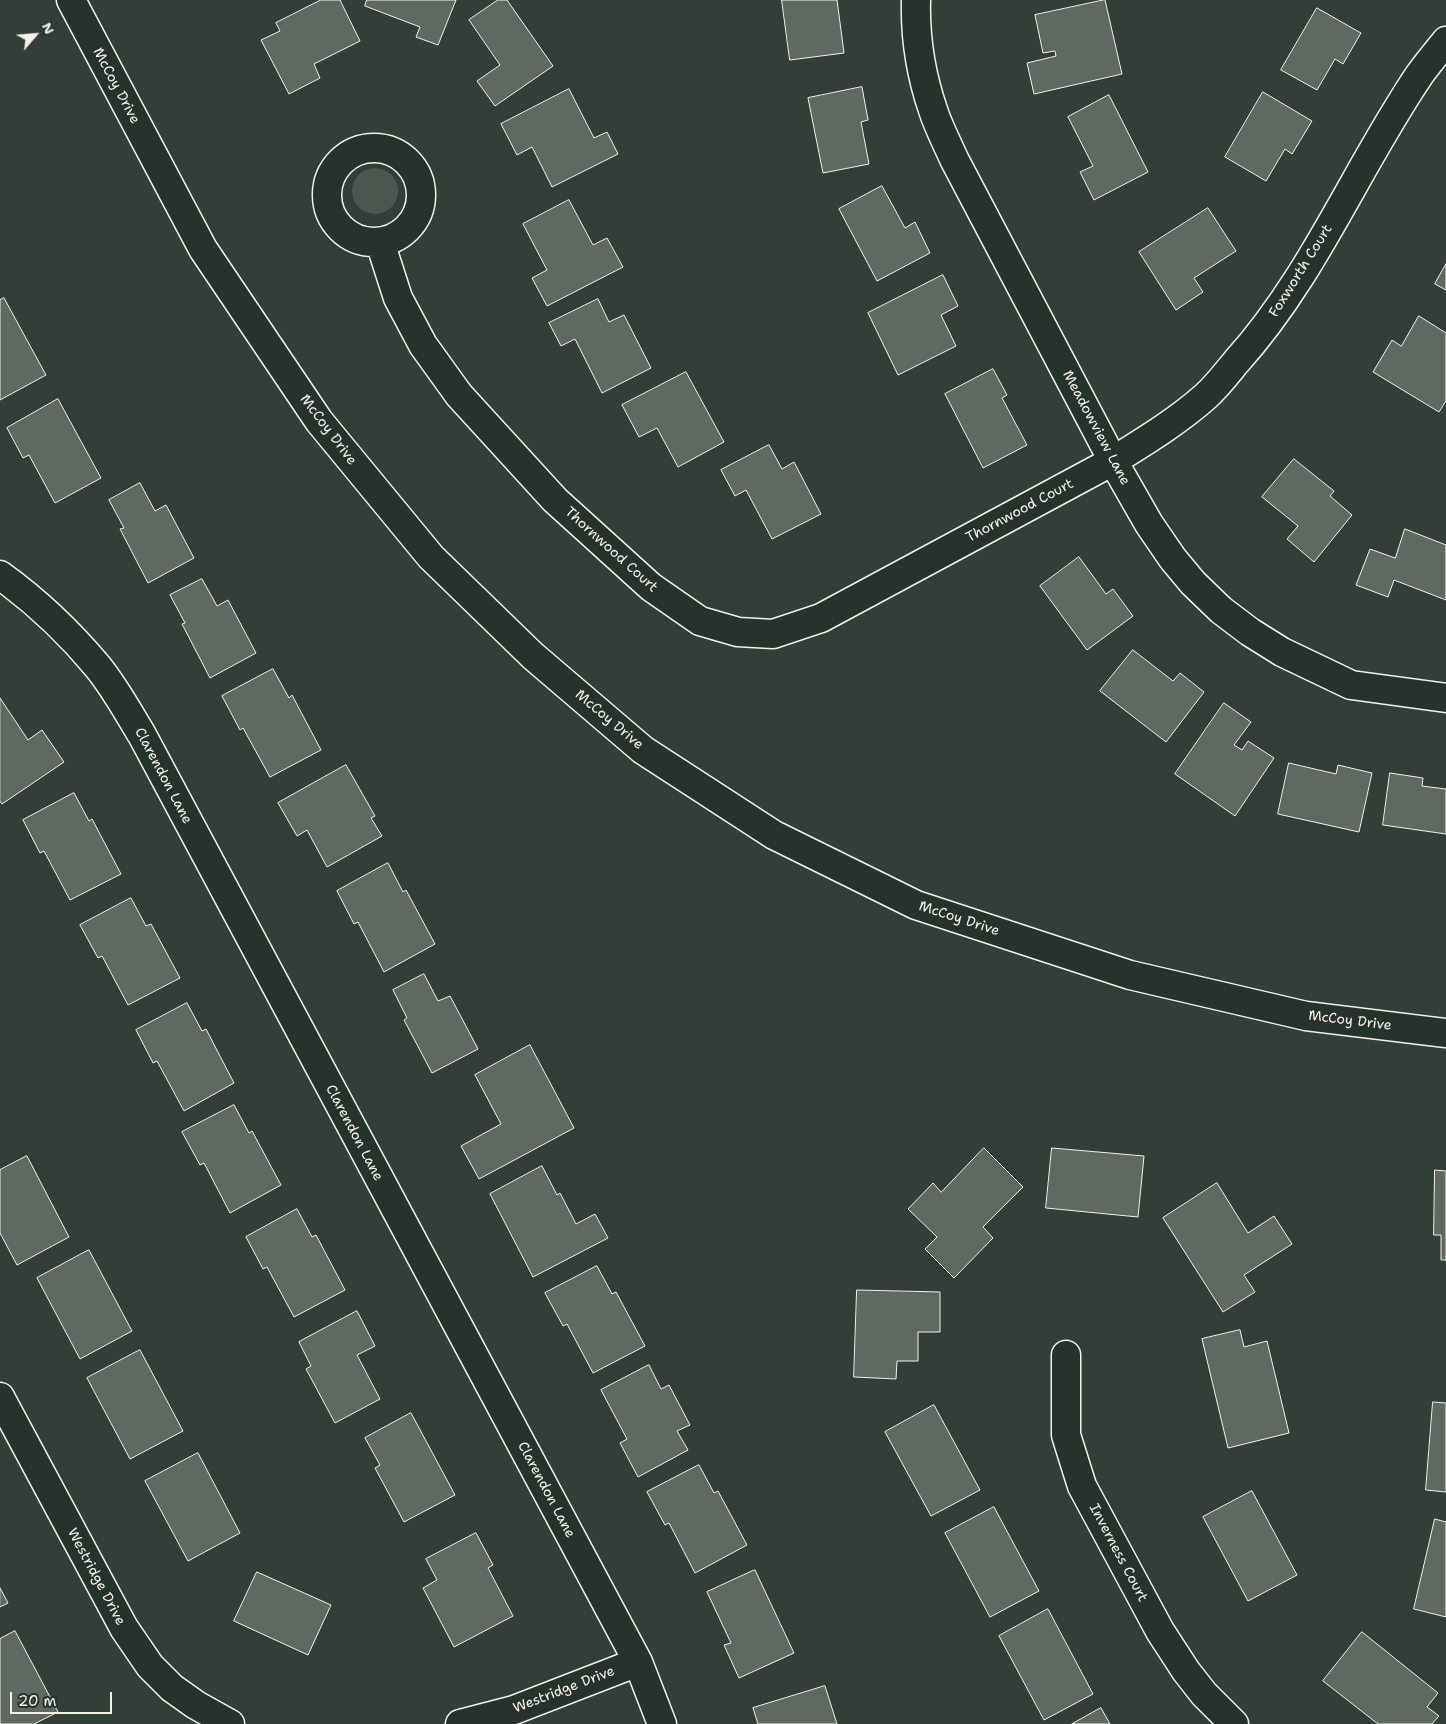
<!DOCTYPE html>
<style>
body{margin:0}
#map{position:relative;width:1446px;height:1724px;overflow:hidden;background:#323e38;font-family:"Shantell Sans",sans-serif}
canvas{display:block}
.north{position:absolute;left:10px;top:10px;width:50px;height:50px;-webkit-text-stroke:4px #26332d;paint-order:stroke;rotate:63deg;font-size:14px;font-weight:700;line-height:20px;text-align:center;color:#f4f1e8}
.north::after{content:'';display:block;margin:auto;width:18px;height:22px;background:#f4f1e8;clip-path:polygon(50% 0,100% 100%,50% 72%,0 100%)}
.scale{position:absolute;left:10px;top:1692px;width:102px;height:22px;box-sizing:border-box;border:2px solid #f4f1e8;border-top:0;padding-left:6px;font-size:15px;line-height:18px;white-space:nowrap;color:#f4f1e8;-webkit-text-stroke:4px #26332d;paint-order:stroke}
</style>
<div id="map">
<canvas width="1446" height="1724"></canvas>
<div class="north">N</div>
<div class="scale">20 m</div>
</div>
<script>
const c = document.querySelector('canvas').getContext('2d');
c.lineJoin = 'round';
function fill(path, color) { c.fillStyle = color; c.fill(path, 'evenodd'); }
function trace(path, color, width, dash) { c.strokeStyle = color; c.lineWidth = width; c.lineCap = dash ? 'butt' : 'round'; c.setLineDash(dash || []); c.stroke(path); }
function label(font, color, halo, rows, align = 'center') {
  c.font = font + ' "Shantell Sans",sans-serif'; c.lineWidth = 5; c.setLineDash([]); c.textBaseline = 'middle'; c.strokeStyle = halo; c.fillStyle = color; for (const [text, x, y, turn = 0] of rows) {
    c.save(); c.translate(x, y); c.rotate((+turn || 0) * Math.PI / 180); c.textAlign = isNaN(turn) ? turn : align; if (halo) c.strokeText(text, 0, 0); c.fillText(text, 0, 0); c.restore();
  }
}
fill(new Path2D(`
 M352 191a23 23 0 1 1 46 0a23 23 0 1 1-46 0Z`), '#4c564f');
const building = new Path2D(`
 M321 0H340L360 41 314 64 320 78 289 94 261 40 280 31 276 23Z
 M367 0H456L438 45 416 37 420 27 365 6Z
 M498 0H507L553 66 495 106 477 81 500 65 469 20Z
 M782 0H837L844 53 790 60Z
 M1105 0 1122 74 1034 94 1027 63 1056 56 1055 51 1043 53 1035 15Z
 M1317 8 1361 33 1343 64 1335 59 1317 90 1281 70Z
 M862 87 868 120 861 122 869 164 823 173 808 98Z
 M569 89 594 138 607 132 618 154 552 187 532 147 517 155 501 124Z
 M1263 92 1312 121 1292 154 1285 149 1266 181 1225 157Z
 M1109 95 1148 172 1094 200 1080 172 1093 166 1068 117Z
 M882 186 905 228 915 222 930 253 877 281 839 209Z
 M569 200 593 245 607 238 623 267 547 306 532 278 547 270 523 224Z
 M1208 208 1236 251 1194 278 1203 292 1176 310 1139 252Z
 M1446 264V290L1435 284Z
 M943 275 958 306 941 315 956 346 898 375 868 313Z
 M4 298 46 375 0 400V300Z
 M598 299 609 322 624 315 651 368 602 393 575 339 561 346 549 323Z
 M1419 316 1446 333V401L1439 412 1373 372 1392 340 1401 346Z
 M993 369 1007 395 1002 398 1027 445 983 468 945 394Z
 M686 372 724 442 678 467 657 428 639 437 622 405Z
 M58 399 101 478 55 503 29 455 23 458 7 428Z
 M769 445 782 469 794 462 821 514 772 539 746 490 735 496 721 470Z
 M1294 459 1334 491 1330 496 1352 515 1314 562 1287 539 1298 526 1262 497Z
 M140 483 155 511 166 505 194 558 148 583 120 529 124 528 109 500Z
 M1405 529 1446 545V600L1394 580 1388 597 1356 585 1370 549 1395 558Z
 M1079 557 1106 594 1113 589 1133 616 1087 650 1040 586Z
 M202 579 217 606 228 600 256 653 210 678 182 624 185 623 170 595Z
 M1133 650 1173 681 1180 673 1204 692 1166 742 1100 691Z
 M273 669 289 698 292 695 321 750 270 777 243 728 240 730 222 696Z
 M0 698 28 740 42 730 64 762 2 804 0 801Z
 M1224 703 1251 722 1234 745 1242 750 1248 741 1274 758 1235 816 1175 774Z
 M1289 763 1336 774 1338 765 1372 773 1359 832 1278 814Z
 M346 765 375 816 371 818 382 836 327 867 307 830 297 836 278 803Z
 M1390 773 1423 778 1422 786 1446 789V834L1383 825Z
 M74 793 89 821 92 819 121 874 70 900 44 851 40 853 23 820Z
 M388 863 403 892 406 890 435 944 384 972 358 922 354 924 337 891Z
 M131 898 146 926 151 924 180 978 128 1005 102 956 98 958 80 925Z
 M424 974 438 1001 450 996 478 1049 432 1073 404 1020 407 1018 393 990Z
 M187 1003 202 1031 206 1029 234 1083 184 1111 157 1061 153 1063 136 1030Z
 M530 1045 574 1128 479 1179 461 1146 501 1124 475 1075Z
 M234 1105 249 1133 252 1131 281 1185 230 1213 204 1163 200 1165 182 1132Z
 M984 1148 1023 1187 983 1227 993 1238 954 1278 925 1249 937 1237 908 1209 933 1183 941 1192Z
 M1052 1148 1144 1156 1138 1217 1046 1208Z
 M27 1156 69 1237 17 1265 0 1233V1170Z
 M542 1166 557 1195 560 1193 576 1224 595 1214 608 1238 533 1277 490 1194Z
 M1435 1170 1446 1171V1260H1441V1235H1434Z
 M1217 1183 1248 1233 1274 1216 1292 1244 1244 1275 1255 1292 1223 1312 1163 1218Z
 M297 1209 312 1237 316 1235 345 1290 294 1317 267 1267 263 1269 246 1237Z
 M89 1250 132 1331 80 1359 37 1278Z
 M597 1266 612 1294 616 1292 645 1346 593 1373 567 1324 563 1326 545 1293Z
 M857 1290 940 1292V1332H918V1361H897L896 1379 854 1377Z
 M357 1311 375 1346 357 1355 380 1399 335 1423 306 1369 311 1366 299 1342Z
 M1240 1330 1244 1347 1267 1341 1289 1433 1228 1448 1202 1339Z
 M140 1350 183 1431 130 1459 87 1378Z
 M649 1365 661 1389 669 1385 690 1425 677 1431 688 1450 638 1477 620 1443 627 1439 601 1390Z
 M1433 1402 1446 1403V1492L1426 1490Z
 M934 1405 980 1490 931 1516 885 1432Z
 M411 1413 455 1495 404 1522 375 1468 380 1465 365 1438Z
 M198 1453 240 1533 188 1561 145 1481Z
 M699 1465 714 1493 718 1491 747 1545 695 1573 669 1523 665 1525 647 1492Z
 M1252 1491 1297 1575 1248 1601 1203 1517Z
 M994 1507 1039 1591 990 1617 945 1533Z
 M1435 1519 1446 1522V1617L1414 1609Z
 M476 1533 493 1565 488 1568 513 1616 454 1647 423 1588 437 1580 426 1559Z
 M755 1570 794 1653 739 1678 724 1645 731 1643 707 1592Z
 M257 1572 331 1605 308 1655 234 1621Z
 M0 1588 8 1603 0 1607Z
 M1048 1609 1093 1694 1044 1720 999 1636Z
 M15 1631 58 1712 34 1724H0V1639Z
 M1362 1632 1438 1693 1427 1707 1439 1716 1432 1724H1378L1323 1681Z
 M825 1686 837 1724H758L753 1708Z
 M1101 1708 1110 1724H1072Z`);
fill(building, '#5f6861');
trace(building, '#f4f1e8', 1);
const minor = new Path2D(`
 M71 0 203 249 319 421 431 557 533 656 643 750 774 835 916 905 1130 975 1306 1016 1446 1033
 M916 0C915 36 921 75 933 110 938 126 947 143 954 159L1113 461 1149 524 1173 559 1193 583 1221 610 1250 632 1282 652 1351 685 1446 698
 M327 195a47 47 0 1 1 94 0a47 47 0 1 1-94 0Z
 M380 242 398 298 423 345 459 395 555 500 651 587 700 621 738 632 773 634 821 618 1113 461C1145 441 1178 421 1206 396 1217 386 1227 373 1236 362 1313 277 1356 168 1420 74 1428 63 1437 52 1446 41
 M0 575C36 601 69 632 98 667 115 688 128 712 142 735L638 1662 662 1724
 M1066 1355V1435L1082 1486 1160 1631 1186 1671 1204 1694 1234 1724
 M0 1397 124 1628 150 1666 172 1688 196 1705 230 1724
 M460 1724 514 1710 638 1662`);
trace(minor, '#f4f1e8', 31);
trace(minor, '#26332d', 28);
label('14px', '#f4f1e8', '#26332d', [
 ["McCoy Drive",116,86,62],
 ["Foxworth Court",1301,271,-58],
 ["Meadowview Lane",1096,428,62],
 ["McCoy Drive",328,430,53],
 ["Thornwood Court",1020,511,-28],
 ["Thornwood Court",611,550,42],
 ["McCoy Drive",609,720,40],
 ["Clarendon Lane",163,776,62],
 ["McCoy Drive",959,919,18],
 ["McCoy Drive",1350,1021,7],
 ["Clarendon Lane",354,1133,62],
 ["Clarendon Lane",546,1490,62],
 ["Inverness Court",1118,1553,62],
 ["Westridge Drive",96,1577,62],
 ["Westridge Drive",564,1690,-21]
]);
</script>
